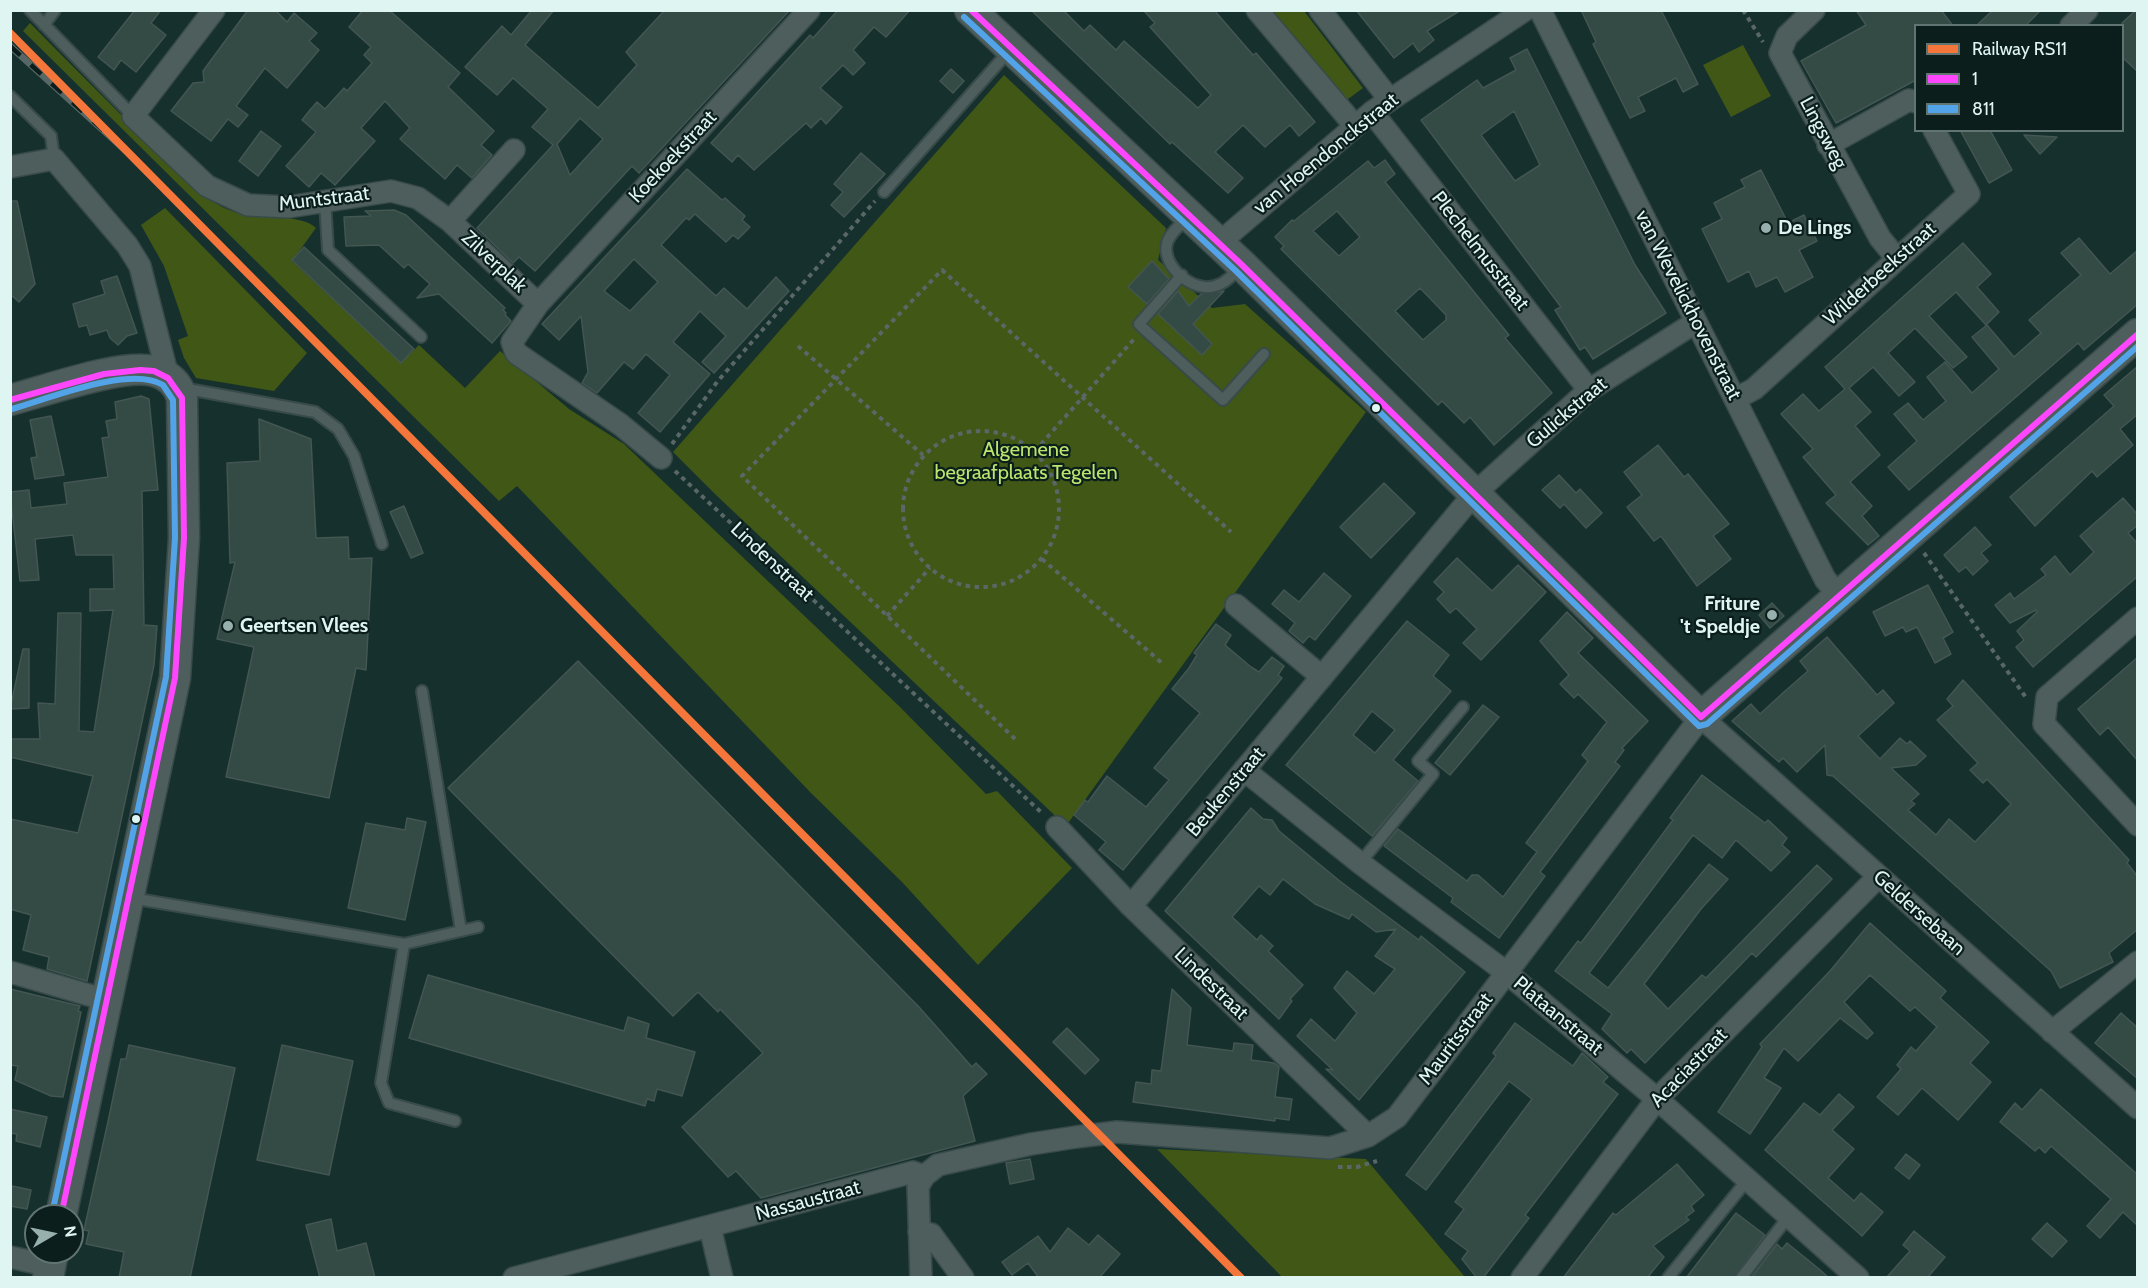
<!DOCTYPE html>
<style>
body{margin:0}
#map{position:relative;width:2148px;height:1288px;overflow:hidden;background:#16302e;font-family:Cabin,sans-serif}
canvas{display:block}
.frame{position:absolute;inset:0;border:12px solid #def5f2;pointer-events:none}
.legend{position:absolute;left:1914px;top:24px;width:210px;height:108px;box-sizing:border-box;background:#0c1e1c;border:2px solid #607472;margin:0;padding:8px 10px;list-style:none;font-size:18px;color:#def5f2}
.legend li{display:flex;align-items:center;gap:12px;height:30px}
.legend b{width:30px;border:2px solid #607472}
.north{position:absolute;left:24px;top:1204px;width:60px;height:60px;box-sizing:border-box;background:#0c1e1c;border:2px solid #607472;border-radius:50%;rotate:81deg;font-size:16px;font-weight:700;line-height:24px;text-align:center;color:#def5f2}
.north::after{content:'';display:block;margin:auto;width:21px;height:27px;background:#98b0ad;clip-path:polygon(50% 0,100% 100%,50% 72%,0 100%)}
</style>
<div id="map">
<canvas width="2148" height="1288"></canvas>
<div class="frame"></div>
<ul class="legend">
<li><b style="height:8px;background:#f5763a"></b>Railway RS11</li>
<li><b style="height:8px;background:#ff46ff"></b>1</li>
<li><b style="height:8px;background:#53a3e8"></b>811</li>
</ul>
<div class="north">N</div>
</div>
<script>
const c = document.querySelector('canvas').getContext('2d');
c.lineJoin = 'round';
function fill(path, color) { c.fillStyle = color; c.fill(path, 'evenodd'); }
function trace(path, color, width, dash) { c.strokeStyle = color; c.lineWidth = width; c.lineCap = dash ? 'butt' : 'round'; c.setLineDash(dash || []); c.stroke(path); }
function label(font, color, halo, rows, align = 'center') {
  c.font = font + ' Cabin,sans-serif'; c.lineWidth = 4.5; c.setLineDash([]); c.textBaseline = 'middle'; c.strokeStyle = halo; c.fillStyle = color; for (const [text, x, y, turn = 0] of rows) {
    c.save(); c.translate(x, y); c.rotate((+turn || 0) * Math.PI / 180); c.textAlign = isNaN(turn) ? turn : align; if (halo) c.strokeText(text, 0, 0); c.fillText(text, 0, 0); c.restore();
  }
}
fill(new Path2D(`
 M1268 11H1304L1363 88 1344 102Z
 M30 23C67 61 105 98 142 136 168 162 194 195 229 210 252 219 302 213 316 228L292 261 401 363 419 345 465 388 500 351 569 409 624 444 899 706 986 794 997 791 1072 868 978 965 902 882 811 793 517 486 499 501 23 31Z
 M1743 45 1771 96 1731 117 1703 65Z
 M1004 75 1166 228 1158 260 1212 308 1245 304 1366 412 1066 826 715 494 673 452Z
 M165 208 307 353 274 391 196 378 184 358 178 340 188 336 164 266 141 225Z
 M1157 1149 1366 1159 1465 1277H1282Z`), '#405716');
const building = new Path2D(`
 M135 10H161L151 23 166 35 136 72 121 60 114 70 98 57Z
 M248 10H275L287 22 294 13 317 33 309 41 319 50 287 88 265 68 236 106 248 115 238 127 228 119 211 141 171 111 193 83 204 82 203 71Z
 M363 10H389L460 73 448 87 494 131 481 145 492 155 472 178 457 165 445 179 400 139 410 128 385 101 361 128 375 141 335 185 321 173 309 187 286 166 316 132 302 120 310 110 317 102 325 109 344 88 347 91 372 63 364 55 371 47 349 27Z
 M532 10H554L525 45 598 108 637 65 626 52 665 10H790L639 173 632 166 535 271 519 257 513 263 477 228 553 145 532 127 548 109 513 78 497 95 465 67 502 26 511 35ZM580 118 603 139 570 175 557 144Z
 M838 10H910L886 37 874 27 853 50 865 63 853 75 843 65 820 88 842 107 826 124 821 118 811 128 806 123 754 170 738 155 732 162 711 143 810 35 813 38Z
 M1031 10H1063L1084 31 1090 25 1116 50 1124 41 1198 108 1211 95 1150 27 1155 23 1143 10H1214L1253 55 1256 53 1315 122 1299 136 1290 125 1265 147 1243 125 1215 152 1243 178 1228 193 1172 142 1170 144Z
 M1356 10H1461L1427 31 1434 40 1419 52 1413 43 1394 58Z
 M1581 10H1661L1698 84 1683 92 1676 78 1638 97 1645 111 1630 118 1593 44 1596 42Z
 M1856 10H1941L1953 26H1916V80L1836 123 1801 61 1866 25Z
 M1993 10H2041L2025 26H1976Z
 M2136 10H2138V72L2122 57V23Z
 M1527 49 1635 265 1666 313 1593 359 1585 347 1580 350 1555 310 1561 307 1421 120 1477 80 1483 88 1516 70 1510 58ZM1514 111 1540 165 1515 181 1481 135Z
 M951 69 964 81 953 93 940 81Z
 M1960 130H1990L2012 170 1989 183Z
 M261 131 281 146 258 176 239 161Z
 M2024 135 2057 137 2040 154Z
 M861 153 885 174 844 217 831 205 843 192 834 184Z
 M1385 160 1395 174 1385 182 1509 335 1505 338 1552 393 1494 445 1470 417 1464 423 1442 401 1438 405 1281 249 1284 246 1275 237 1292 220 1294 221 1368 161 1374 168ZM1337 211 1360 237 1339 256 1313 231ZM1420 288 1446 315V320L1423 340 1395 311Z
 M687 169 722 200 725 198 745 216 742 220 750 227 738 239 733 235 726 242 695 214 689 220 686 218 661 245 716 296 724 288 747 309 776 277 789 291 714 373 702 362 726 336 700 311 673 342 710 374 660 432 638 413 670 375 646 354 633 369 624 362 597 393 582 383 588 372 581 316 559 340 542 324ZM634 259 658 282 630 311 604 291Z
 M1761 170 1788 223 1804 215 1817 241 1799 250 1813 277 1785 292 1777 277 1756 287 1749 271 1728 282 1702 229 1722 219 1714 203 1745 187 1741 180Z
 M10 201H17L35 284 19 302 10 294Z
 M394 210 406 215 505 308 503 310 506 313 505 315 511 321 492 343 439 294 417 298 430 284 408 264 404 268 379 245 346 246 344 217 371 216 365 211Z
 M2079 238 2110 274 2138 250V304L2084 350 2078 343 1909 490 1888 467 1917 441 1894 414 1908 403 1923 420 1946 401 1927 377 1945 362 1972 393 1999 369 1972 337 1987 325 2014 357 2041 333 2029 320 2081 275 2061 253Z
 M1963 243 1991 274 1977 287 1999 312 1986 325 1956 292 1929 316 1967 357 1953 368 1915 328 1888 353 1915 382 1899 396 1873 367 1849 388 1871 412 1855 426 1880 455 1850 482 1872 506 1862 516 1879 536 1868 545 1826 503 1836 495 1803 457 1813 449 1781 414 1803 394 1819 411 1845 389 1825 367Z
 M304 247 414 349 401 363 292 260Z
 M1152 261 1169 279 1147 304 1128 287Z
 M117 276 137 333 127 336 118 345 110 338 107 330 90 335 87 325 79 327 73 304 105 294 101 281Z
 M1178 291 1189 306 1201 294 1224 291 1193 324 1212 344 1202 355 1158 314Z
 M2138 366V414L2120 429 2133 445 2097 477 2092 471 2035 526 2010 497 2114 406 2104 395Z
 M141 396 149 399 158 490 142 491 144 625 157 626 154 665 87 981 47 969 49 957 23 950 31 915 10 909V819L78 833 93 776 10 757V739H40L38 703 55 704 58 613H81L79 731 94 732 113 610 90 611V589H114L113 555H76L73 535 35 539 39 580 20 581 10 492 29 490 31 508 67 504 64 483 108 477 102 438 109 437 106 421 117 419 115 402Z
 M51 416 64 475 35 479 31 458 37 457 30 420Z
 M259 419 311 439 316 538 348 537 349 559 372 558 366 670 356 668 329 798 226 777 254 647 217 639 235 562 230 563 227 463 260 461Z
 M1658 445 1684 477 1688 474 1729 524 1713 536 1731 559 1697 586 1661 536 1654 541 1627 507 1642 495 1624 472Z
 M1559 475 1576 493 1580 489 1602 513 1586 528 1564 504 1560 508 1542 490Z
 M1384 483 1415 513 1371 558 1340 527Z
 M2123 498 2138 515V525L2128 533 2138 544V576L2033 667 2016 647 2024 640 2017 631 2037 612 2036 610 2010 623 1995 605 2010 593 2014 599 2046 575 2041 569 2055 556 2070 575 2094 552 2080 536Z
 M404 506 423 553 411 558 390 512Z
 M1975 527 1991 545 1981 553 1988 561 1973 575 1966 567 1959 572 1944 555Z
 M1457 558 1492 591 1518 565 1546 592 1481 660 1463 643 1477 629 1456 608 1450 613 1437 599 1444 592 1434 582Z
 M1324 573 1351 596 1315 640 1309 636 1303 643 1289 631 1295 623 1272 604 1284 590 1299 602Z
 M1928 585 1953 632 1943 638 1951 654 1935 663 1917 627 1906 632 1903 627 1885 636 1873 612Z
 M1772 603 1784 616 1770 628 1759 615Z
 M1567 612 1593 638 1578 653 1648 721 1622 748 1624 750 1615 762 1620 766 1540 872 1545 876 1499 938 1451 902 1453 898 1384 846 1398 829 1467 881 1472 875H1478L1503 897 1537 852 1526 843 1588 761 1582 755 1607 722 1578 694 1574 698 1560 684 1569 675 1540 641Z
 M1407 621 1449 655 1433 676 1451 691 1393 760 1418 781 1372 836 1286 765ZM1372 711 1395 730 1375 753 1353 735Z
 M1216 624 1231 635 1225 645 1251 667 1259 672 1272 657 1284 666 1278 675 1282 678 1123 870 1099 850 1106 842 1074 815 1085 800 1088 802 1107 776 1146 807 1169 780 1154 768 1200 713 1172 689 1189 668 1197 655 1194 653Z
 M1827 637 1877 695 1883 690 1894 703 1858 736 1880 759 1900 738 1907 744 1910 741 1926 756 1916 765 1891 768 1919 794 1911 801 1915 804 1908 810 1936 835 1949 819 1975 842 2011 804 1987 779 1983 783 1970 770 1978 763 1937 720 1953 706 1947 699 1963 680 2129 860 2127 863 2138 877V929L2109 953 2113 962 2060 988 2051 971 1833 776 1827 775 1825 745 1797 772 1783 758 1779 762 1732 721 1751 704 1760 714 1784 692 1808 671 1800 661Z
 M23 649H29V708L10 709Z
 M2138 657V761L2108 727 2100 735 2078 709Z
 M578 661 919 1007 972 1067 976 1063 987 1074 963 1096 975 1141 761 1198 736 1171 728 1177 682 1127 763 1053 720 1009 718 1012 698 992 673 1016 448 788Z
 M1483 705 1499 717 1450 775 1435 763Z
 M1702 775 1765 823 1768 820 1787 838 1782 845 1790 852 1771 871 1736 840 1722 858 1693 835 1589 973 1608 988 1709 864 1728 879 1701 909 1644 984 1668 1009 1702 975 1706 978 1817 865 1832 879 1756 957 1752 953 1645 1063 1631 1049 1627 1053 1602 1029 1612 1014 1555 971 1578 941 1581 943 1615 898 1673 820 1670 818Z
 M1251 808 1263 819 1272 820 1279 831 1341 882 1419 940 1421 936 1465 972 1359 1100 1326 1069 1333 1070 1297 1036 1311 1019 1335 1041 1357 1013 1334 988 1347 971 1374 994 1395 969 1375 956 1396 929 1376 932 1352 914 1349 919 1315 904 1283 879 1270 895 1259 886 1232 917 1257 940 1261 935 1273 946 1268 951 1303 985 1290 999 1292 1001 1279 1019 1165 911Z
 M407 818 426 822 405 920 348 908 366 823 405 830Z
 M1870 923 1946 991 1940 998 1989 1042 1970 1063 1991 1082 1958 1120 1922 1088 1898 1115 1877 1097 1901 1069 1897 1065 1911 1047 1916 1051 1937 1027 1915 1007 1910 1011 1870 975 1844 1002 1873 1033 1867 1039 1840 1018 1798 1061 1784 1048 1764 1078 1781 1088 1750 1134 1718 1112 1762 1047 1760 1044 1830 971Z
 M428 975 624 1031 628 1017 649 1024 646 1038 695 1052 682 1096 657 1089 654 1101 647 1099 645 1106 409 1038Z
 M10 989 80 1006 78 1011 81 1012 63 1097 51 1096 15 1080 18 1066 10 1065Z
 M1172 989 1191 1008 1187 1045 1233 1051 1234 1043 1253 1045 1251 1060 1274 1063 1279 1067 1275 1097 1292 1099 1289 1120 1275 1118V1121L1133 1102 1136 1082 1151 1084 1152 1070 1161 1071Z
 M2121 1013 2138 1028V1079L2095 1043Z
 M1515 1023 1573 1066 1582 1053 1608 1077 1603 1082 1618 1094 1525 1215 1529 1218 1483 1278H1477L1462 1259 1468 1251 1445 1234 1464 1209 1455 1202 1532 1099 1509 1081 1426 1190 1406 1175 1496 1056 1493 1053Z
 M1067 1028 1099 1060 1085 1074 1053 1042Z
 M129 1045 235 1068 190 1278H119L124 1252 86 1244 89 1231 84 1230 109 1117 121 1059H126Z
 M282 1045 353 1061 329 1175 257 1160Z
 M2041 1089 2138 1175V1226L2123 1212 2100 1238 2087 1226 2111 1199 2051 1146 2045 1153 2039 1147 2035 1151 2000 1122 2015 1103 2022 1110Z
 M1839 1094 1854 1107 1832 1130 1854 1149 1828 1178 1854 1201 1861 1193 1883 1212 1862 1236 1765 1150 1804 1103 1820 1115Z
 M10 1109 47 1117 40 1147 16 1141 17 1134 10 1133Z
 M1906 1154 1920 1165 1909 1179 1895 1168Z
 M1030 1159 1034 1179 1010 1184 1006 1163Z
 M1677 1164 1704 1195 1691 1206 1694 1211 1686 1217 1689 1220 1653 1246 1664 1257 1647 1278H1563L1613 1213 1616 1215Z
 M12 1186 31 1190 27 1209 10 1206Z
 M1736 1213 1765 1235 1734 1278H1686Z
 M331 1219 337 1251 366 1243 375 1278H320L306 1225Z
 M2047 1223 2067 1241 2052 1257 2032 1239Z
 M1068 1228 1089 1245 1098 1235 1120 1254 1099 1278H1039L1028 1263 1012 1275 1002 1262 1038 1236 1050 1252Z
 M1914 1231 1945 1257 1927 1278H1886L1910 1251 1903 1245Z
 M1787 1243 1819 1269 1829 1278H1751L1777 1244 1782 1249Z`);
fill(building, '#344a44');
trace(building, '#435651', 1.5);
const lane = new Path2D(`
 M30 10 133 116
 M44 25 55 10
 M10 96 51 136 54 159
 M884 192 1009 51
 M325 201 328 250 421 337
 M1188 218C1180 225 1170 233 1167 243 1161 266 1193 293 1215 286 1226 283 1233 275 1240 266
 M1182 275 1139 324 1143 328 1223 400 1264 354
 M182 388 315 412 338 429 354 456 382 544
 M422 691 461 931
 M1360 863 1433 774 1418 761 1463 707
 M131 898 404 944 478 927
 M404 944 381 1083 389 1103 455 1121
 M1668 1278 1748 1179
 M1741 1278 1789 1216`);
const street = new Path2D(`
 M214 10 133 116 207 186 248 205 288 207 391 191 418 198 450 221 538 304
 M1257 10 1355 126
 M1320 10 1390 100
 M1540 10 1825 579 1840 597
 M1814 10 1787 36 1780 53 1880 238 1897 259
 M2071 26 2087 10
 M1372 112 1589 390
 M1828 145 1909 100 1916 102
 M10 167 54 159 127 245 140 266 168 377
 M450 221 514 150
 M1219 243 1372 112 1525 10
 M1735 399 1754 389 1969 194 1934 130
 M661 458 621 425 516 353 512 342 538 304 809 10
 M1236 605 1322 677
 M2138 618 2047 697 2044 724 2138 825
 M1244 770 1360 863 1507 973 1657 1099 1858 1278
 M1057 827 1131 906 1368 1136
 M1131 906 1474 494 1589 390 1696 322
 M10 972 106 1000
 M2052 1032 2138 962
 M710 1227 722 1278
 M919 1232 931 1234 963 1278
 M10 1257 50 1266
 M514 1278 913 1172 924 1176
 M921 1278 918 1187 924 1176 938 1165 1031 1144 1076 1137 1117 1132 1330 1148 1368 1136 1397 1117 1701 717 2138 1108
 M1522 1278 1657 1099 1878 877`);
const secondary = new Path2D(`
 M970 10 1242 265 1701 717 2138 334
 M10 400C45 391 122 363 154 371 169 375 178 384 182 398L184 538 175 678 61 1216
 M48 1278 53 1252`);
trace(lane, '#384b4a', 14);
trace(street, '#384b4a', 24);
trace(secondary, '#384b4a', 33);
trace(new Path2D(`
 M1743 10 1763 42
 M798 346 923 455
 M903 509a78 78 0 1 1 156 0a78 78 0 1 1-156 0Z
 M672 444 717 382 875 201
 M1035 451 1135 338
 M675 471 1043 814
 M1924 553 2027 699
 M1042 559 1162 663
 M887 616 930 568
 M1015 739 742 476 942 270 1231 532
 M1338 1167H1357L1377 1161`), '#596867', 4, [4.5, 4.5]);
trace(lane, '#4e5e5c', 10);
trace(street, '#4e5e5c', 21);
trace(secondary, '#4e5e5c', 30);
const rail = new Path2D(`
 M10 46 134 158`);
trace(rail, '#566765', 7);
trace(rail, '#0c1e1c', 4.5, [14]);
trace(new Path2D(`
 M971 10 1242 265 1701 717
 M10 400 104 374 140 370 154 371 168 378 182 398 184 538 175 678 61 1216
 M1701 717 2138 334`), '#ff46ff', 6);
trace(new Path2D(`
 M964 17 1236 271 1699 726 1707 724 2138 346
 M12 409C48 399 130 365 163 385L173 400 175 538 166 677 52 1214`), '#53a3e8', 6);
trace(new Path2D(`
 M10 33 1241 1278`), '#f5763a', 8);
for (const [x, y, r, color] of [
 [1766,228,6,"#98b0ad"],
 [1376,408,5,"#def5f2"],
 [1772,615,6,"#98b0ad"],
 [228,626,6,"#98b0ad"],
 [136,819,5,"#def5f2"]
]) { const dot = new Path2D(); dot.arc(x, y, r, 0, 2 * Math.PI); c.fillStyle = color; c.fill(dot); trace(dot, '#0c1e1c', 2); }
label('20px', '#def5f2', '#0c1e1c', [
 ["Lingsweg",1823,133,62],
 ["van Hoendonckstraat",1326,154,-39],
 ["Koekoekstraat",673,157,-47],
 ["Muntstraat",324,199,-7],
 ["Plechelmusstraat",1480,251,52],
 ["Zilverplak",494,262,43],
 ["Wilderbeekstraat",1880,274,-42],
 ["van Wevelickhovenstraat",1688,305,63],
 ["Gulickstraat",1567,413,-40],
 ["Lindenstraat",772,562,43],
 ["Beukenstraat",1226,792,-50],
 ["Geldersebaan",1919,913,42],
 ["Lindestraat",1211,984,44],
 ["Plataanstraat",1558,1016,40],
 ["Mauritsstraat",1456,1039,-53],
 ["Acaciastraat",1689,1068,-46],
 ["Nassaustraat",808,1201,-15]
]);
label('bold 20px', '#def5f2', '#0c1e1c', [
 ["De Lings",1778,228],
 ["Friture",1760,604,"right"],
 ["'t Speldje",1760,627,"right"],
 ["Geertsen Vlees",240,626]
], 'left');
label('20px', '#bbe56d', '#0c1e1c', [
 ["Algemene",1026,450],
 ["begraafplaats Tegelen",1026,473]
]);
</script>
